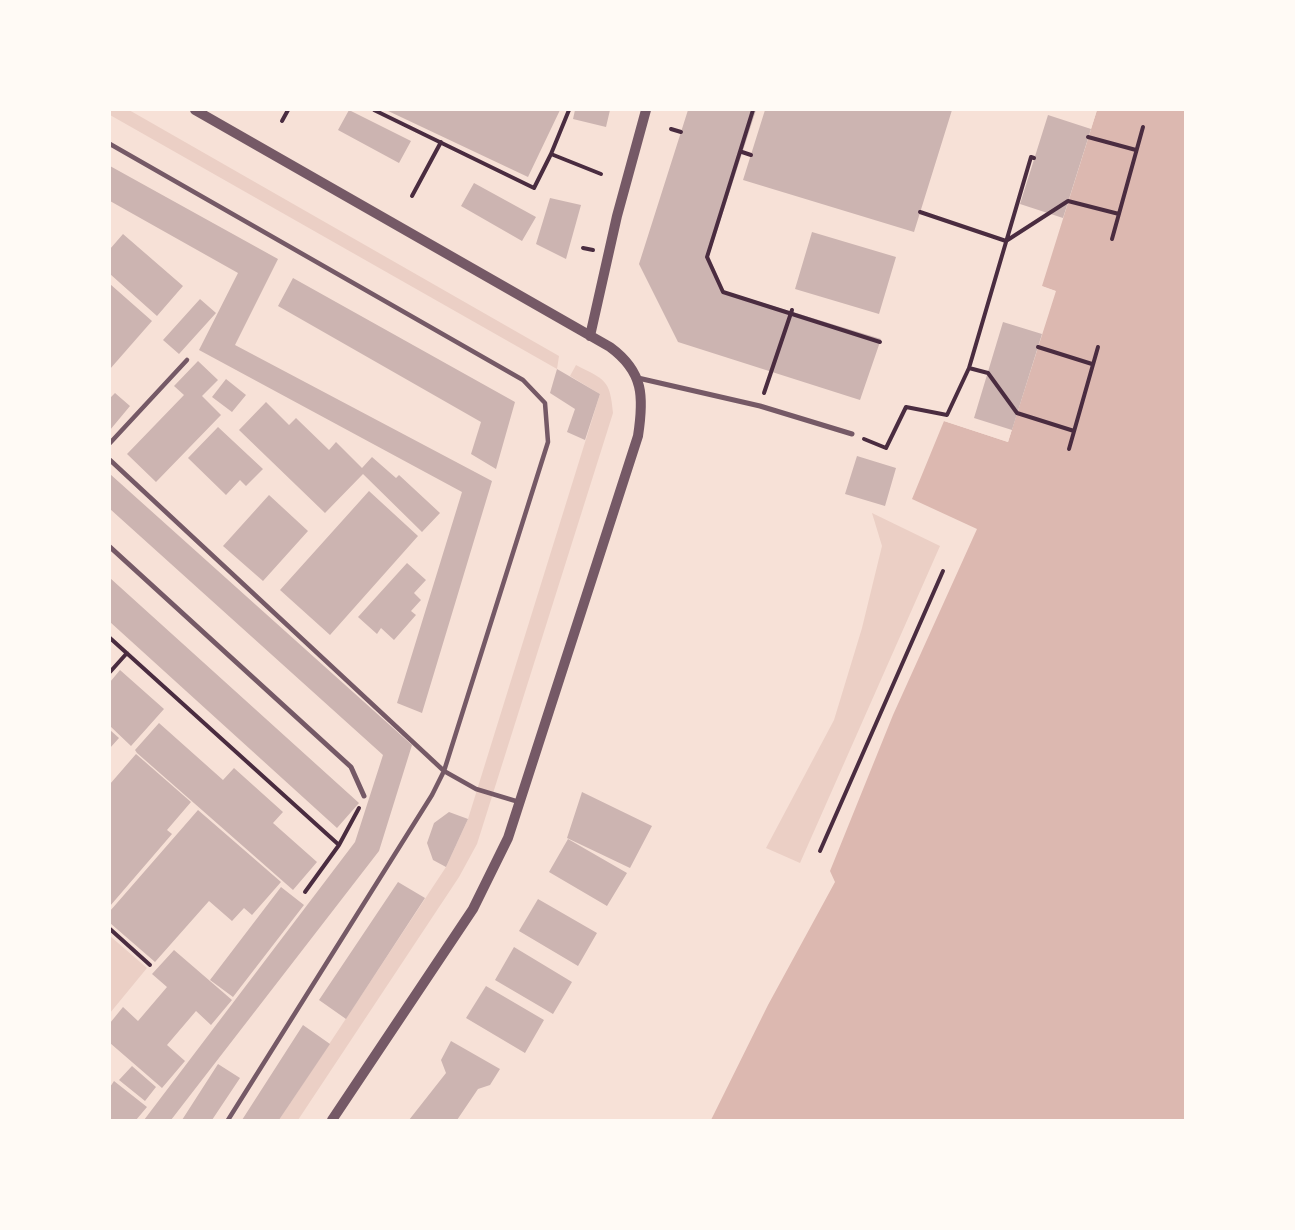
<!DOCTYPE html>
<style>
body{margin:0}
#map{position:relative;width:1295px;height:1230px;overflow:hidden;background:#f7e1d7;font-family:"Noto Sans",sans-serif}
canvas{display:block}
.frame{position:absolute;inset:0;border:111px solid #fffaf5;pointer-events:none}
</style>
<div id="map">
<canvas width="1295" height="1230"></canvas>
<div class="frame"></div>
</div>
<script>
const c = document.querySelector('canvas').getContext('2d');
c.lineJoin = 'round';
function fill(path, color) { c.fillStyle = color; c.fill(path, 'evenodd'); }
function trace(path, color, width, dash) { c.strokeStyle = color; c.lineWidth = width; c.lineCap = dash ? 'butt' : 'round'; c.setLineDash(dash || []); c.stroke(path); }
fill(new Path2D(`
 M110 110H129L559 356 557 369 110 115Z
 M576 365C605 380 610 379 613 413L477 844 459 877 298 1120H279L446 867 468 819 600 394 570 376Z
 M872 513 940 546 800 863 766 848 834 720 862 628 882 546Z
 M110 936 147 968 110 1013Z`), '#ebcfc5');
fill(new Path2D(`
 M1097 110H1185V1120H711L768 1005 835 882 830 871 893 715 977 529 912 499 944 421 1008 442 1055 291 1041 286Z`), '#dcb8b0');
fill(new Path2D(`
 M1094 110H1097L1042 286 1056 291 1008 442 944 421V418L1006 438 1052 293 1040 289 1039 285Z`), '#f7e1d7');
fill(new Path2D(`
 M349 110 411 141 399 163 338 130Z
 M386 110H560L528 177Z
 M575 110H610L606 127 573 119Z
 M688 110H756L709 256 724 291 881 339 860 400 678 342 639 264Z
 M765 110H952L914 232 743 180Z
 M1048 115 1091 129 1063 218 1020 204Z
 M110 166 278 259 235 345 492 481 422 713 397 703 462 492 199 350 238 273 110 201Z
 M474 183 536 217 522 241 461 206Z
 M550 198 581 205 566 259 536 244Z
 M812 232 896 257 879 314 795 289Z
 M123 234 183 286 157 316 110 274V249Z
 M293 278 515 402 496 469 471 454 481 422 278 306Z
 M110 284 152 321 110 369Z
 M200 299 216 313 179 354 163 340Z
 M1003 322 1042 334 1012 430 974 418Z
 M198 361 218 380 202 396 221 415 156 482 127 454 184 395 174 386Z
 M557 369 600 394 585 440 567 432 575 409 550 393Z
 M226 379 246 395 232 412 212 397Z
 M115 393 130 406 110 430V398Z
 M266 402 289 425 296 418 329 450 336 442 362 468 372 457 396 478 399 475 440 513 422 532 363 474 325 513 239 430Z
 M218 427 263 469 246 486 240 480 226 495 188 458Z
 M857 456 896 468 885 506 845 494Z
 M110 474 412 745 379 851 171 1120H144L355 842 383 755 110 509Z
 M369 491 418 536 330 635 280 590Z
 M269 495 308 531 263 581 223 546Z
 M407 563 426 580 414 593 421 600 411 611 416 615 394 640 381 628 377 634 358 617Z
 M110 578 359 803 337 828 110 622Z
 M120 670 164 709 131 746 110 726V682Z
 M159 723 223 780 234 768 283 812 273 823 317 862 293 890 137 753 135 750Z
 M110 730 119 738 110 748Z
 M136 754 191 802 167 830 172 834 110 906V784Z
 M582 792 652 826 630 868 567 838Z
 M198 810 281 882 252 915 244 908 232 921 209 901 155 962 110 923V911Z
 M449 812 468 819 446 867 433 860 427 843 434 823Z
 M568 839 627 873 607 906 549 872Z
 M398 882 425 898 346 1019 319 1000Z
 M281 887 304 905 233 997 210 980Z
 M538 899 597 933 578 966 519 931Z
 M514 947 572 982 553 1014 495 980Z
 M174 950 232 1000 211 1025 196 1011 167 1045 185 1061 162 1088 110 1043V1023L123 1007 138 1021 167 987 152 974Z
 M486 986 544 1020 525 1053 466 1018Z
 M303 1025 330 1044 279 1120H242Z
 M451 1041 500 1069 490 1085 478 1089 457 1120H409L446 1073 441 1060Z
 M218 1064 240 1078 212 1120H182Z
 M132 1066 156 1087 145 1101 119 1080Z
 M114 1081 147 1107 136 1120H110V1087Z`), '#ccb4b1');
trace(new Path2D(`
 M374 110 534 188 551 154 601 174
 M753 110 707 257 723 292 880 342
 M282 121 288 110
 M671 129 681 132
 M1088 137 1136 150
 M742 152 751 155
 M551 154 569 110
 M412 196 441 142
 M920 212 1006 241 1068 201 1119 214
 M1112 239 1143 127
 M583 248 593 250
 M1038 347 1092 364
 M969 368 988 373 1017 413 1074 431
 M764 393 792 310
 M864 439 886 448 906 407 947 415 969 368 1031 157 1034 158
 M1069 449 1098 347
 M110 638 339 845 359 808
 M110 672 127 653
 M820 851 943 571
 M305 892 339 845
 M110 929 150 965`), '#4a2c40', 4);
trace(new Path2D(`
 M110 144 523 380 545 403 548 442 444 771 432 795 228 1120
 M110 443 187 360
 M110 460 444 771 476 789 519 802`), '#755966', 4.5);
trace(new Path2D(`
 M638 378 760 406 852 434
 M110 547 351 767 364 796`), '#755966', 5);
trace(new Path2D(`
 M195 110 610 347C644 372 644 397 638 436L508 838 473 909 332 1120
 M590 336 617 216 646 110`), '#755966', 10);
</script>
